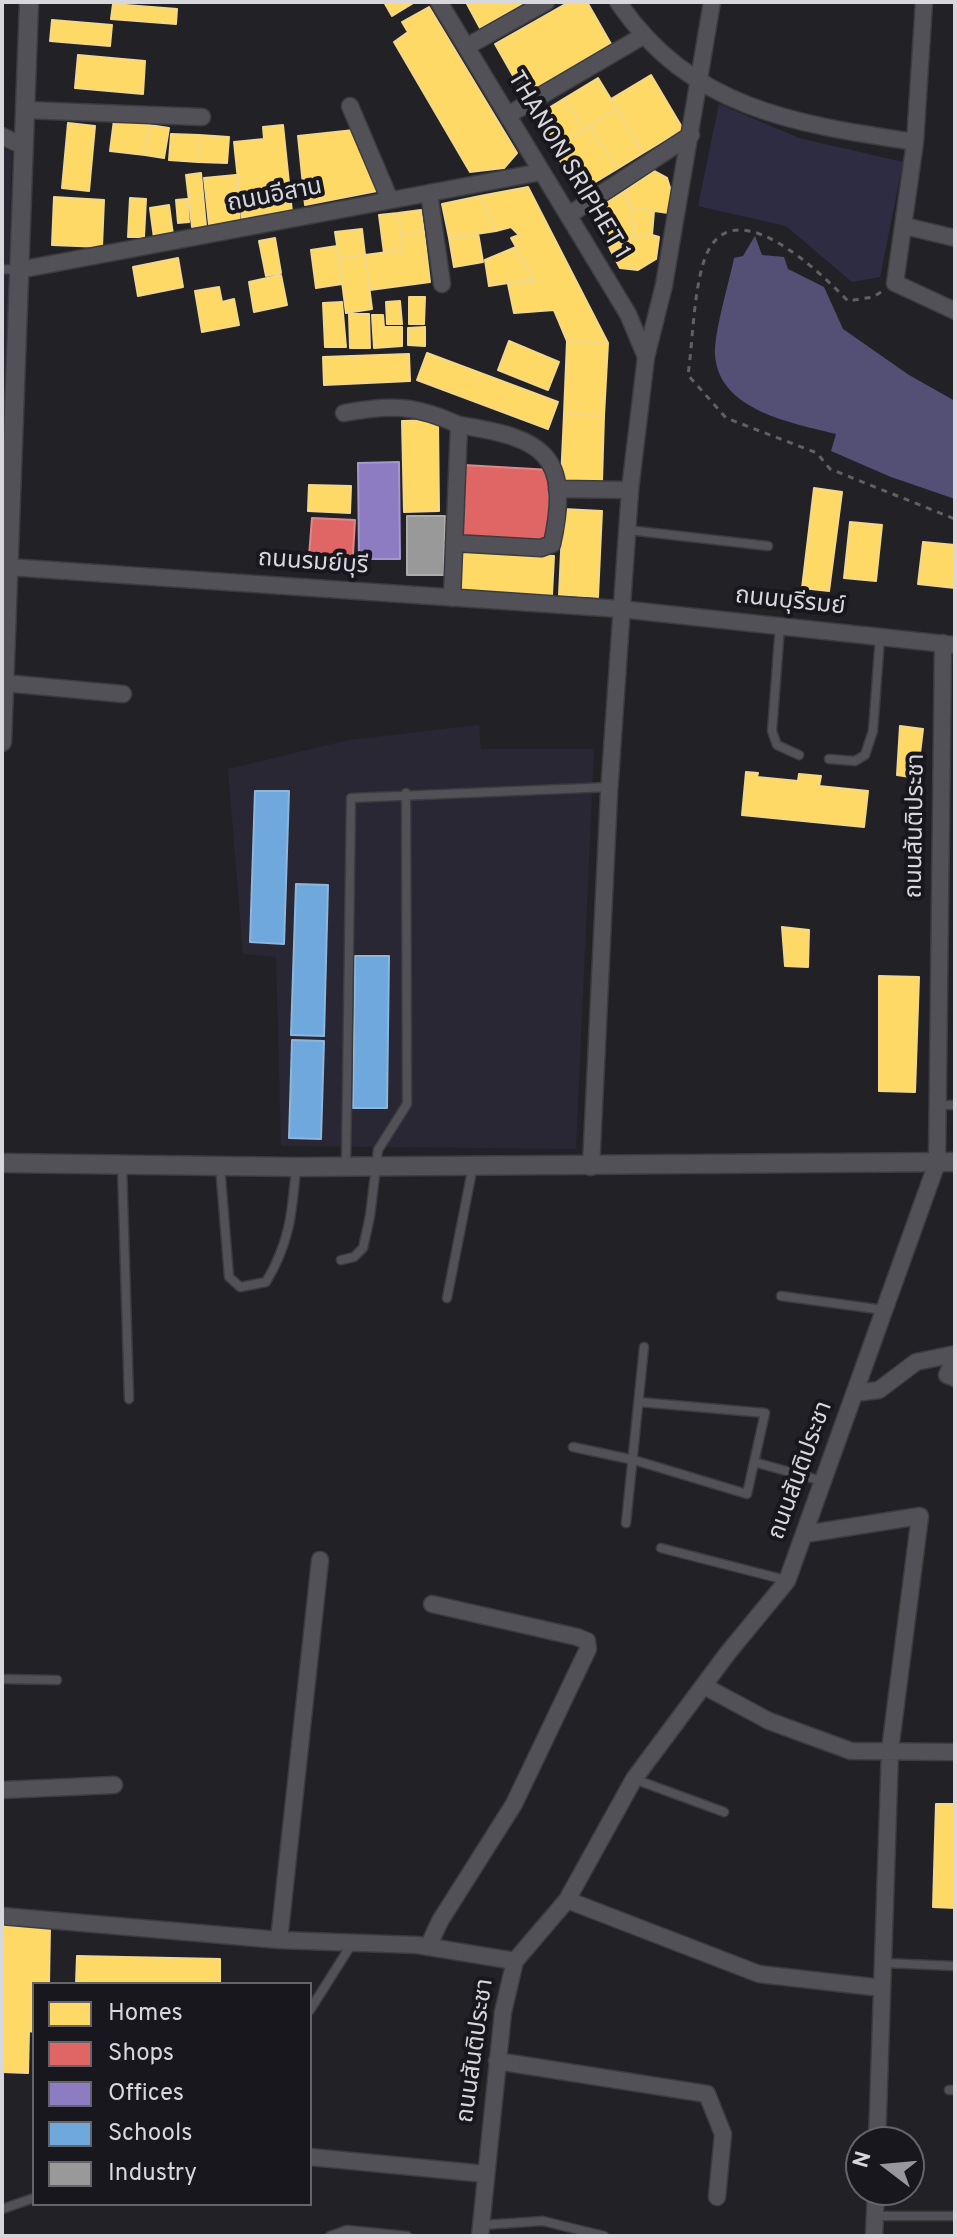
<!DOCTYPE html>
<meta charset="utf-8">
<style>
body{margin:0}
#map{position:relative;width:957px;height:2238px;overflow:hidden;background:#222226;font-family:Overpass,sans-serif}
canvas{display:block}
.frame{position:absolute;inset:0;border:4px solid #d7d7dc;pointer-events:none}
.legend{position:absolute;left:32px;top:1982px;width:280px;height:224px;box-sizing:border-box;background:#18171e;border:2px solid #64646a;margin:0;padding:10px 14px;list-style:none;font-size:24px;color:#d7d7dc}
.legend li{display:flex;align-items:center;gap:16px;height:40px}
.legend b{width:40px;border:2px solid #64646a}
.north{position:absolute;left:845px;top:2126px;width:80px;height:80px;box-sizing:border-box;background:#18171e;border:2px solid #64646a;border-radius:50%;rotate:286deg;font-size:22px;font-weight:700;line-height:32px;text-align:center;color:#d7d7dc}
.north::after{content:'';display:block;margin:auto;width:28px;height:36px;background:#98989c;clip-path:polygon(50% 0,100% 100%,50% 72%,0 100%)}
</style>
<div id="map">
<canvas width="957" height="2238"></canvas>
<div class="frame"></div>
<ul class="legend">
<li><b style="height:22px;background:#ffd966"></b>Homes</li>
<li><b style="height:22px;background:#e06666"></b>Shops</li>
<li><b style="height:22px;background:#8e7cc3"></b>Offices</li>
<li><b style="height:22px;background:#6fa8dc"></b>Schools</li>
<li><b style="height:22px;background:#999"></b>Industry</li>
</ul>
<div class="north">N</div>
</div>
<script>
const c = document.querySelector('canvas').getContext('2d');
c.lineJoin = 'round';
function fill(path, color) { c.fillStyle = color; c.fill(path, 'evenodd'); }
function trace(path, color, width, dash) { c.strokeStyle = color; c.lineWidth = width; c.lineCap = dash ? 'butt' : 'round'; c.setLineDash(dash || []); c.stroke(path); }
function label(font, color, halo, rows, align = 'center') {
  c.font = font + ' Overpass,"Noto Sans Thai",sans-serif'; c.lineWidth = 8; c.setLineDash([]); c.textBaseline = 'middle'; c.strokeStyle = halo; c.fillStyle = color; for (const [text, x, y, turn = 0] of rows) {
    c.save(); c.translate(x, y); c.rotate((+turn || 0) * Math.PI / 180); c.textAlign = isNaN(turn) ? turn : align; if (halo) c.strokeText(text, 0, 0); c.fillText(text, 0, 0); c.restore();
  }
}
fill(new Path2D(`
 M2 147 12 152 2 497Z
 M479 725 481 749H594L576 1149 281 1146 276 957 243 954 228 769 349 740Z`), '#292734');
fill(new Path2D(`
 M719 104 799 138 903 162 880 277 852 282 786 226 698 206Z`), '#2e2c42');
fill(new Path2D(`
 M755 236 762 255 784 257 788 269 824 287 843 329 909 375 955 401V499L891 477 831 451 836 434C793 423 719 411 715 355 714 332 729 283 734 258L743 256Z`), '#544f75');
const homes = new Path2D(`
 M384 2H415L392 16Z
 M466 2H525L480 28Z
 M569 2H587L611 44 524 95 495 44Z
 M113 4 177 9 176 24 111 19Z
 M429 7 517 153 504 168 470 172 394 42 408 32 402 22Z
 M52 20 112 25 110 46 50 41Z
 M78 55 145 61 143 94 75 88Z
 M651 75 683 129 643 153 611 99Z
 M598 78 617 109 584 130 565 98Z
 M565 98 584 130 553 149 534 117Z
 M617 109 643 153 617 169 590 126Z
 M114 120 149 125 145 155 110 151Z
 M68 123 95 126 89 191 62 188Z
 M149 125 169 128 164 158 145 155Z
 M283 125 292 212 242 218 234 142 264 139 263 127Z
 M590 126 617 169 579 192 553 149Z
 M354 130 377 191 305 205 298 136Z
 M171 134 199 135 198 162 169 160Z
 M199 135 229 137 227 163 198 162Z
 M654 171 667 178 671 191 668 213 629 207 626 190Z
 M201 173 206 226 192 227 186 175Z
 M236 175 240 222 209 225 204 178Z
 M528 187 608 343 567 341 554 310 514 313 508 284 535 281 511 238 519 235 511 227 496 231 480 196Z
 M626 190 634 236 611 251 597 220 601 206Z
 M480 196 496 231 449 238 442 204Z
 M54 197 104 200 102 247 52 245Z
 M130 198 146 199 144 237H128Z
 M187 199 189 222 178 223 176 200Z
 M169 205 173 235 154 238 150 208Z
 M629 207 654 211 652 235 634 236Z
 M421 210 424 232 401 235 398 213Z
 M398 213 403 250 384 253 379 215Z
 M362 229 365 255 339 258 335 232Z
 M424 232 430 282 370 290 365 255 403 250 401 235Z
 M478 233 483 262 454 267 449 238Z
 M652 235 659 237 656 259 638 270 620 268 611 251 634 236Z
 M275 238 281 273 266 276 259 241Z
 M337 246 342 284 316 288 311 250Z
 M516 247 534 279 489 286 485 260Z
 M365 255 372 309 346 313 339 258Z
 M178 258 183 287 138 296 133 267Z
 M281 275 287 305 254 312 249 282Z
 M219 287 222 302 234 299 239 325 202 332 195 291Z
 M409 297H425L424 324H409Z
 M400 301 402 324H387L386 302Z
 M342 302 346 347H325L323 303Z
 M349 314H369L370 348H350Z
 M372 315H383L384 327H402V346L374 348Z
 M425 327V346L408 345V328Z
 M509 341 559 362 548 390 498 370Z
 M567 341 608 343 604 416 564 414Z
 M427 353 558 402 548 429 417 380Z
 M409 354 410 381 324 385 323 357Z
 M564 414 604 416 602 482 561 480Z
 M438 420 439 511 404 512 402 421Z
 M309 485 351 486 350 513 308 511Z
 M814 488 842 492 829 591 802 588Z
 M563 509 602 511 598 597 559 595Z
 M850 522 882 525 876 581 844 578Z
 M923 542 955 545V588L918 584Z
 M461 551 554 556 552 595 459 589Z
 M900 726 923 729 917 778 897 775Z
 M746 772 758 773 757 777 798 781 799 774 821 776 819 786 868 791 864 827 742 815Z
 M782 927 809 930 808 967 785 966Z
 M879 976 919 977 915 1092 879 1091Z
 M936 1804H955V1908L933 1907Z
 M2 1926 50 1927 49 1984H34V2032L29 2031 28 2073 2 2072Z
 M77 1956 220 1959V1984H76Z`);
fill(homes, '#ffd966');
trace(homes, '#f3d889', 2);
const shops = new Path2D(`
 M464 465 551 470 547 541 460 537Z
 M312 518 355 520 352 571 308 569Z`);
fill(shops, '#e06666');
trace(shops, '#dd8889', 2);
const offices = new Path2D(`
 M399 462 400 559H359L358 463Z`);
fill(offices, '#8e7cc3');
trace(offices, '#a497ca', 2);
const schools = new Path2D(`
 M255 791H289L284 944 250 942Z
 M296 884 328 885 324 1036 291 1035Z
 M355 956H389L387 1108H353Z
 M292 1040 324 1041 321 1139 289 1138Z`);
fill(schools, '#6fa8dc');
trace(schools, '#8eb6dc', 2);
const industry = new Path2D(`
 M407 516H445L444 575H407Z`);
fill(industry, '#999');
trace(industry, '#acacad', 2);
const service = new Path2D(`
 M2 269 18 270
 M628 530 768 546
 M780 626 772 731 777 745 799 755
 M829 759 855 761 865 755 873 731 880 637
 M938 1105H955
 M122 1165 129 1399
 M346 1165 351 798 610 787
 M220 1166 229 1277 240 1287 266 1282C290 1242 292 1213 296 1168
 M341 1260 354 1257 363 1248 370 1216 378 1150 407 1104 406 793
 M781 1296 884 1310
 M447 1298 473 1166
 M573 1447 634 1460 747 1494 765 1413 639 1402
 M754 1462 822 1481
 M626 1523 644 1347
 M661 1548 786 1580
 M2 1679 57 1680
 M634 1779 724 1812
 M883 1963 955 1966
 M310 2010 353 1942
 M949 2090H955
 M2 2209 34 2198
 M875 2216H955
 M482 2225 543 2221 604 2236
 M330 2236 347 2230 407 2236`);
const minor = new Path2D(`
 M439 2 628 314 646 357
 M618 2C691 109 795 124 915 142
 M924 2 915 142 895 283 955 311
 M466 47 546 2
 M350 106 390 200
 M25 110 202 117
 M508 115 641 37
 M2 136 23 146
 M429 193 442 284
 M569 215 691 135
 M905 226 955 238
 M19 270 541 172
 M344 413C390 404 416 405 459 425L452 598
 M557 489 630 490
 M454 543 541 548 552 544C572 453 542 438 459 425
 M8 567 620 609 955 645
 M4 683 123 694
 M591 1167 609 793 630 490 646 357 664 285 712 2
 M955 1357 947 1375 955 1378
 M855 1393 879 1390 916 1362 955 1354
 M805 1534 920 1516 890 1750 877 2142
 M704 1686 769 1721 851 1751 955 1752
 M2 1790 114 1785
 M567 1900 759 1974 882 1988
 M2 1916 279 1940 417 1945 515 1961
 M279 1940 320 1560
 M428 1947 440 1921 514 1804 588 1649 587 1641 577 1637 432 1604
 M497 2061 707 2094 723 2134 717 2197
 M310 2157 486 2174
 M480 2236 503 2012 515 1961 567 1900 634 1779 727 1654 787 1581 937 1163 943 643
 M874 2236 876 2190`);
const tertiary = new Path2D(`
 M2 742 29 2
 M2 1163 296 1167 955 1162`);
trace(service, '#3c3c3f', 11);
trace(minor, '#3c3c3f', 19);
trace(tertiary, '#3c3c3f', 21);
trace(new Path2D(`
 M881 292 873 297 848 301C818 270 727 182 703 264 693 299 693 340 688 375L726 418 817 453 830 469 955 519`), '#616165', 3, [6, 6]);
trace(service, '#525157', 8);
trace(minor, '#525157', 16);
trace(tertiary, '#525157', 18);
label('24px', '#d7d7dc', '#18171e', [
 ["THANON SRIPHET 1",567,166,59],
 ["ถนนอีสาน",275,197,-11],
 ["ถนนรมย์บุรี",313,564,4],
 ["ถนนบุรีรมย์",790,603,6],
 ["ถนนสันติประชา",917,826,-89],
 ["ถนนสันติประชา",802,1471,-70],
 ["ถนนสันติประชา",477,2051,-82]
]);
</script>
